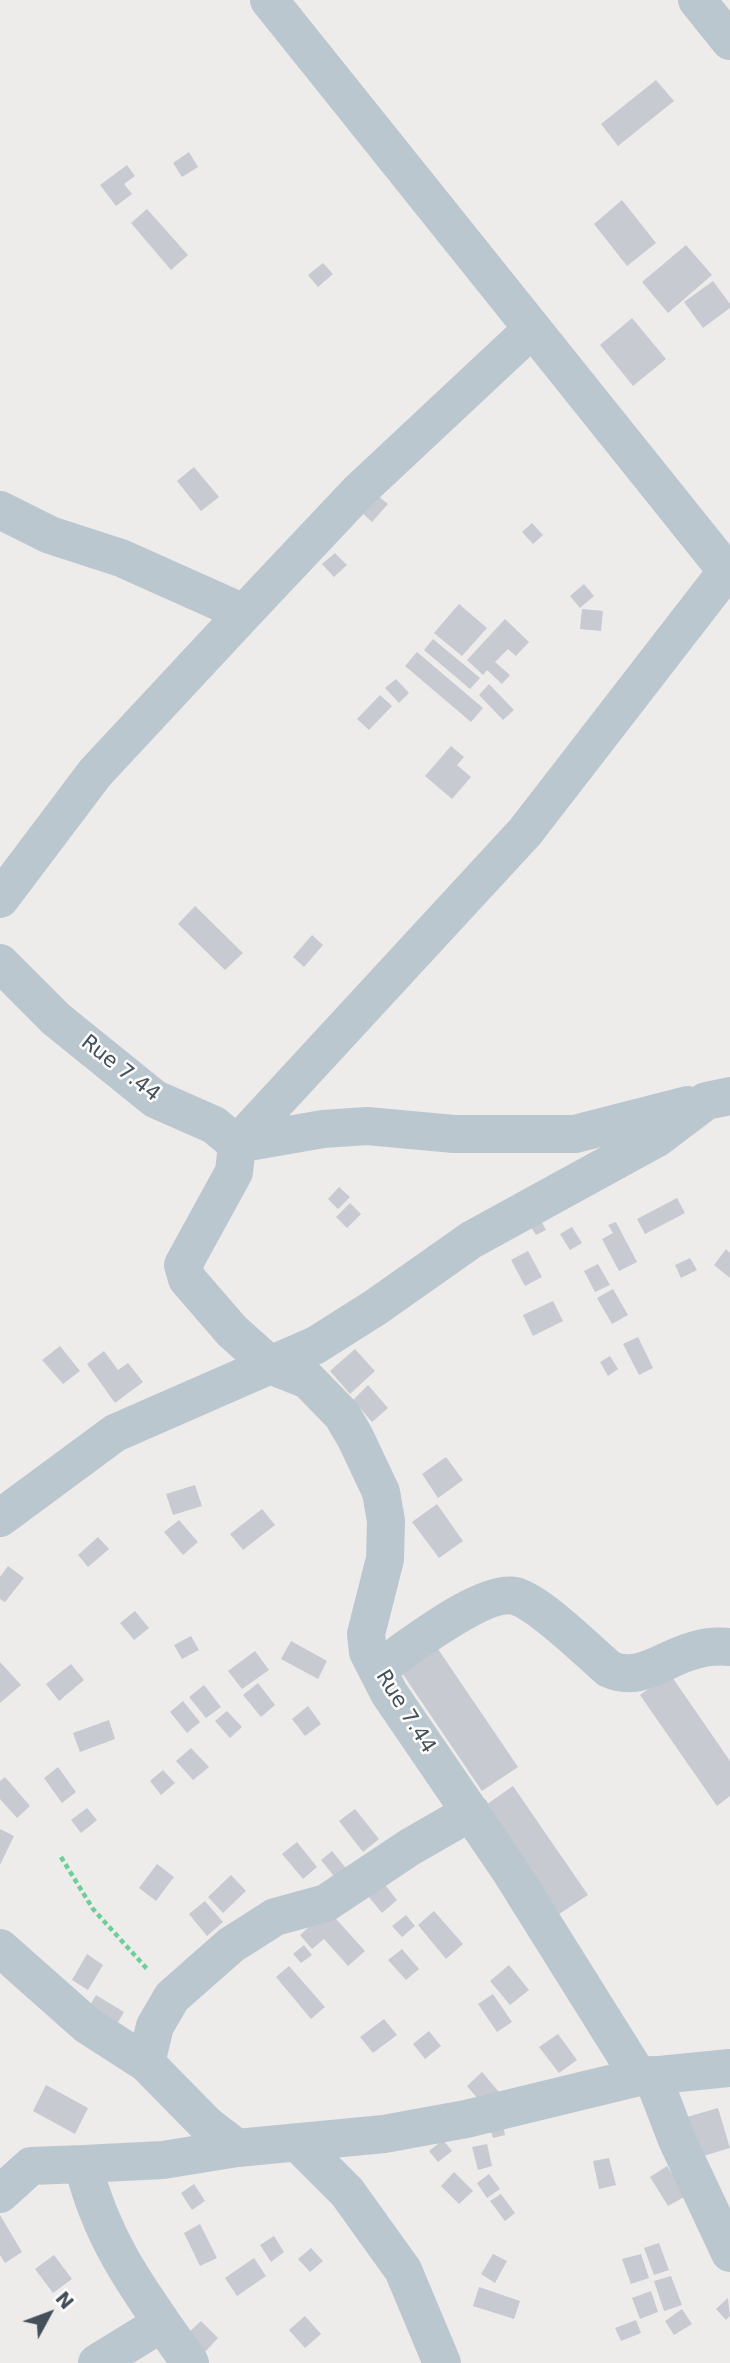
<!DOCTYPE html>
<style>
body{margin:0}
#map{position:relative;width:730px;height:2363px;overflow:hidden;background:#eeebeb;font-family:"DejaVu Sans",sans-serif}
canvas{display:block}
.north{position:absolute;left:14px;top:2279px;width:70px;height:70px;-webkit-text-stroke:5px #fff;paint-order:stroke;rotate:49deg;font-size:19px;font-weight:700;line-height:28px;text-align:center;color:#435059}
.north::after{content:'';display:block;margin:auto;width:24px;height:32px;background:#435059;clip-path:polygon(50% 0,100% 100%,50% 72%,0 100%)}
</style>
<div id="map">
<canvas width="730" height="2363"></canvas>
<div class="north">N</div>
</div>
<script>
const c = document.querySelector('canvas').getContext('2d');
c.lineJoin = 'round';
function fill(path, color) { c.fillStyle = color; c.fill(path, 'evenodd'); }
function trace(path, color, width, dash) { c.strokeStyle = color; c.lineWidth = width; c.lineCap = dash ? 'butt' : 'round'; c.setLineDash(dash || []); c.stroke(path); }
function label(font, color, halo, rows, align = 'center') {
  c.font = font + ' "DejaVu Sans",sans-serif'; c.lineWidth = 5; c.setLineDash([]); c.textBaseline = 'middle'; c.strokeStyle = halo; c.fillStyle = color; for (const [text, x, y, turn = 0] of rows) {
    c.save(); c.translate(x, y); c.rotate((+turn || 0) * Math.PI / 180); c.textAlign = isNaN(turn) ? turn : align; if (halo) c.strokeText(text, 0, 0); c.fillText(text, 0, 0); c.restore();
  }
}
fill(new Path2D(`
 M656 80 674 101 618 146 601 124Z
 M189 152 198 167 182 177 173 163Z
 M127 165 135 176 124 184 132 194 116 206 100 185Z
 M622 200 656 243 627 266 594 224Z
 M147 209 188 255 171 270 131 223Z
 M686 245 712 275 668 313 642 282Z
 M323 263 333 274 318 287 308 275Z
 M713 281 730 304V308L703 328 684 302Z
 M632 318 666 359 633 386 600 345Z
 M194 467 219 497 201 511 177 481Z
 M377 495 388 504 372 522 361 512Z
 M532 523 543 535 533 544 522 532Z
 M335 553 347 565 334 577 322 564Z
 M584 584 594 596 580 608 570 596Z
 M459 604 487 628 462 656 434 633Z
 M582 609 603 611 601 631 580 629Z
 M505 619 529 642 516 656 508 649 495 662 510 675 502 684 487 670 483 675 467 660Z
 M433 639 480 678 470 689 424 650Z
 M417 652 483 708 471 722 405 666Z
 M396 679 409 693 399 703 385 688Z
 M489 684 514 710 503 720 479 695Z
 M380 695 392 706 369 730 357 719Z
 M451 746 464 757 457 765 471 777 452 799 425 776Z
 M195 906 243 953 225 970 178 924Z
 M312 935 323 945 304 967 293 957Z
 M339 1187 350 1197 338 1209 328 1199Z
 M677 1198 685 1213 645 1234 637 1219Z
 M350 1203 361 1214 347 1228 336 1217Z
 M538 1215 546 1230 536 1235 527 1221Z
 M616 1222 637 1262 619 1271 602 1239 613 1233 608 1225Z
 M572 1227 582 1243 570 1250 560 1234Z
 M726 1249 730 1253V1278L714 1265Z
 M528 1251 542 1277 525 1286 511 1260Z
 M690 1258 697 1270 681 1278 675 1265Z
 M598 1264 610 1285 595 1292 584 1271Z
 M613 1289 628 1315 612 1324 597 1298Z
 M553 1301 563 1321 533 1336 523 1315Z
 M638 1337 653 1368 639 1375 623 1344Z
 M60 1346 80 1371 63 1384 42 1360Z
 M355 1349 375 1371 350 1394 330 1371Z
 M104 1351 118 1370 128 1363 143 1382 115 1403 87 1364Z
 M610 1356 618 1369 608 1376 600 1362Z
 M368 1385 388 1408 372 1422 353 1400Z
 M446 1457 463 1480 438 1498 422 1474Z
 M195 1485 202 1506 173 1515 166 1494Z
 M437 1504 463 1541 439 1558 412 1522Z
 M262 1509 275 1525 243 1550 230 1534Z
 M179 1520 198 1542 183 1555 164 1532Z
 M98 1537 109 1549 88 1567 78 1555Z
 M8 1566 24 1578 5 1602 0 1599V1577Z
 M135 1611 149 1628 134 1640 120 1623Z
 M191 1636 199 1650 182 1659 174 1645Z
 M291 1641 327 1661 318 1679 281 1659Z
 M436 1646 518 1767 482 1791 400 1670Z
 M255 1651 269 1670 242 1689 228 1671Z
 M0 1662 21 1685 0 1703Z
 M71 1664 84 1680 59 1701 46 1684Z
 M670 1674 730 1761V1796L717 1806 640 1695Z
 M258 1683 275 1705 261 1717 243 1695Z
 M204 1685 221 1707 206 1718 189 1697Z
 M183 1701 200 1722 187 1733 170 1712Z
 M308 1706 321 1724 305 1736 292 1719Z
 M227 1711 242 1727 230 1738 215 1721Z
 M109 1720 115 1739 80 1752 73 1733Z
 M191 1748 209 1767 193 1780 176 1761Z
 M58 1767 76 1792 62 1803 44 1778Z
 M163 1770 175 1783 161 1795 150 1781Z
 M5 1777 30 1806 17 1818 0 1799V1781Z
 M513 1786 588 1895 556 1916 483 1807Z
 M87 1808 97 1820 81 1833 71 1820Z
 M355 1809 379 1839 363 1852 339 1821Z
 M0 1829 14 1836 0 1865Z
 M297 1842 317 1867 303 1879 282 1854Z
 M332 1851 349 1872 337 1880 321 1860Z
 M157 1864 174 1877 156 1901 139 1888Z
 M231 1875 246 1891 223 1913 208 1897Z
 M378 1876 397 1900 382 1913 363 1890Z
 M205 1901 223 1922 207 1936 189 1914Z
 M328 1910 365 1951 348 1966 324 1939 312 1949 300 1935Z
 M434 1911 463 1944 446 1959 418 1925Z
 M406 1915 415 1926 402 1937 392 1926Z
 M304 1945 312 1955 301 1963 293 1954Z
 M402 1949 419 1969 406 1980 388 1960Z
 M87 1954 103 1965 88 1990 72 1980Z
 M509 1965 529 1990 510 2005 490 1981Z
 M289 1966 325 2007 311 2019 276 1977Z
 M493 1994 512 2022 497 2032 478 2004Z
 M96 1995 124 2012 114 2029 86 2012Z
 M384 2019 397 2035 373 2053 360 2037Z
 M429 2031 441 2046 425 2059 413 2044Z
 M558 2034 577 2060 559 2073 539 2047Z
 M482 2072 499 2092 483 2105 467 2086Z
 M46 2085 88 2108 75 2134 33 2111Z
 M718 2108 730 2148 700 2157 687 2117Z
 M503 2125 505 2135 493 2138 490 2129Z
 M443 2140 452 2151 438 2162 429 2151Z
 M487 2144 492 2166 478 2170 472 2147Z
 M609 2158 616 2185 599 2189 593 2161Z
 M667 2166 686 2196 668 2206 650 2177Z
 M454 2172 473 2191 459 2204 441 2186Z
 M489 2174 500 2189 487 2198 477 2183Z
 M194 2184 205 2201 192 2210 181 2193Z
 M501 2194 515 2213 505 2221 490 2201Z
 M0 2215 22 2252 5 2263 0 2255Z
 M200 2224 217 2258 200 2266 184 2233Z
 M274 2236 284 2252 271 2262 260 2245Z
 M659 2243 669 2270 654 2275 644 2248Z
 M311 2248 323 2261 310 2272 298 2259Z
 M493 2254 507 2261 495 2283 481 2274Z
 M641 2254 649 2278 631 2284 622 2259Z
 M54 2255 72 2279 53 2293 35 2269Z
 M254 2258 266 2276 237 2296 225 2278Z
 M671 2276 682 2305 664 2311 654 2281Z
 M479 2287 520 2301 514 2319 473 2306Z
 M651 2291 658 2312 640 2319 632 2298Z
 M728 2298 730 2316 726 2320 716 2309Z
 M682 2309 692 2324 674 2335 665 2321Z
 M305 2316 321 2334 305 2348 289 2330Z
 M636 2320 641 2333 621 2341 615 2328Z
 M201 2321 218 2338 205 2352 187 2334Z`), '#c7cad1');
trace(new Path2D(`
 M61 1857 93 1909 148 1970`), '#6ccf98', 4.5, [5, 3.5]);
trace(new Path2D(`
 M269 0 730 575
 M697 0 730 41
 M0 510 50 535 121 558 244 613
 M0 899 95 773 244 613 359 491 531 330
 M0 963 56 1019 155 1099 214 1125 237 1144 234 1172 183 1265 187 1279 232 1331 270 1365 308 1380 342 1415 355 1437 381 1492 386 1521 385 1559 366 1634 368 1652 389 1693 509 1869 639 2077
 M237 1144 525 832 730 567
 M237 1144 323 1129 367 1126 454 1134H575L688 1105
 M0 1518 115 1433 316 1345 376 1307 471 1240 657 1138 706 1101 730 1096
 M378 1669C406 1650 482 1589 515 1596 539 1602 588 1651 609 1669 640 1683 663 1659 692 1651 704 1647 718 1646 730 1647
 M0 1948 87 2025 146 2063 207 2125 237 2148
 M146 2063 155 2026 172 1997 231 1945 275 1917 326 1903 410 1847 471 1812
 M652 2075 677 2140 730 2253
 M298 2143 347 2192 403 2270 442 2363
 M83 2164 163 2160 237 2148 384 2134 466 2119 639 2077 730 2068
 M0 2194 31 2166 83 2164C102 2244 144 2297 190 2363
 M97 2363 162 2323`), '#bbc7cf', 38);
label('21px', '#435059', '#fff', [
 ["Rue 7.44",120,1069,38],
 ["Rue 7.44",405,1712,58]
]);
</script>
